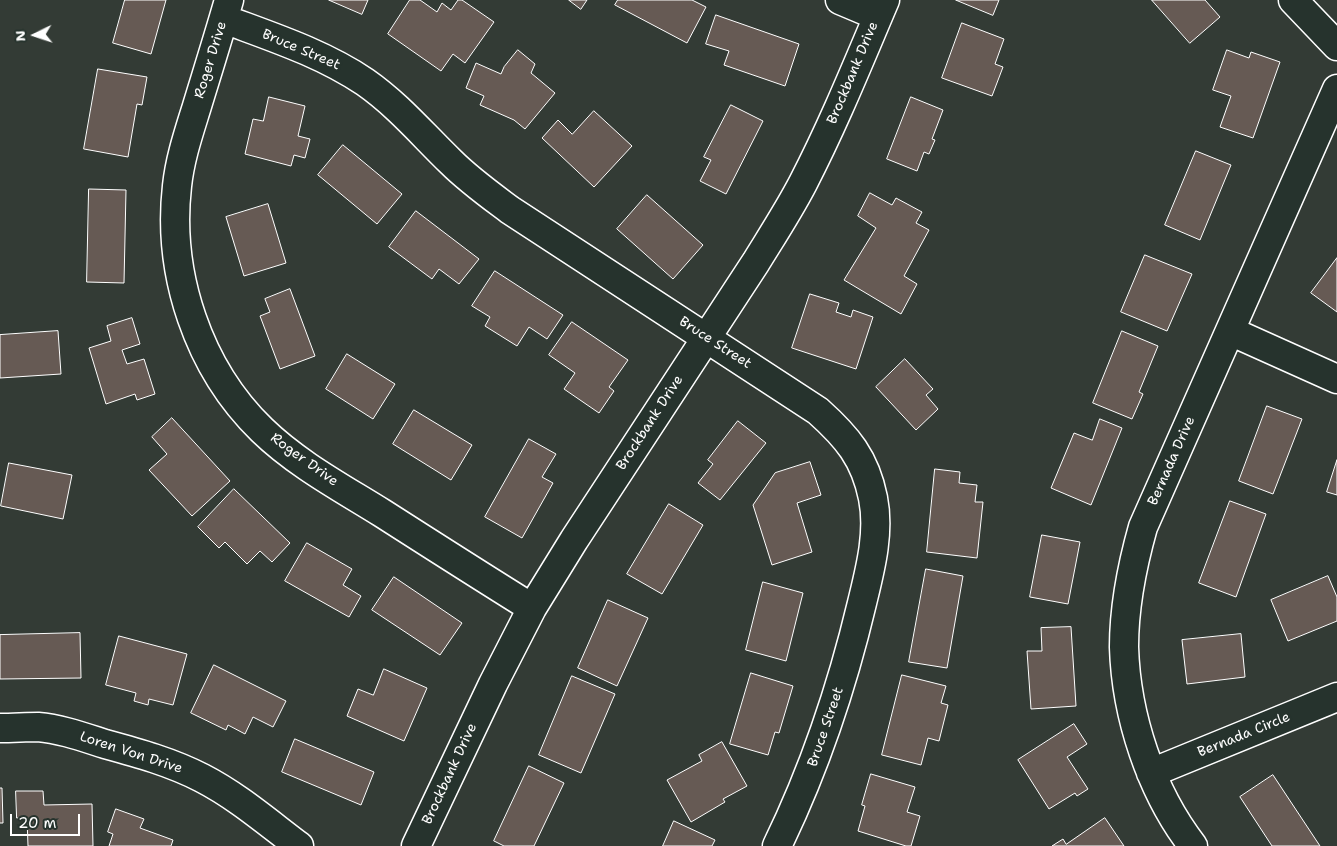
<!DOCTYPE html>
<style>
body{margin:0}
#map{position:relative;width:1337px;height:846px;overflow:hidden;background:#333b35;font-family:"Shantell Sans",sans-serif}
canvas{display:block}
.north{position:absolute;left:10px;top:10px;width:50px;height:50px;-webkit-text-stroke:4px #26332d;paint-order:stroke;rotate:266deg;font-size:14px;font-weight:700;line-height:20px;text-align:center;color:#fff}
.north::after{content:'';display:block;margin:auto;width:18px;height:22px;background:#fff;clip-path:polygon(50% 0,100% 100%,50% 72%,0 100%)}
.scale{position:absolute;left:10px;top:814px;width:70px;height:22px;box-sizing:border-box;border:2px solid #fff;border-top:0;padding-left:6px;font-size:15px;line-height:18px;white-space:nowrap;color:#fff;-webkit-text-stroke:4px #26332d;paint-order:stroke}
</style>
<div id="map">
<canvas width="1337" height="846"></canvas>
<div class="north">N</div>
<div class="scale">20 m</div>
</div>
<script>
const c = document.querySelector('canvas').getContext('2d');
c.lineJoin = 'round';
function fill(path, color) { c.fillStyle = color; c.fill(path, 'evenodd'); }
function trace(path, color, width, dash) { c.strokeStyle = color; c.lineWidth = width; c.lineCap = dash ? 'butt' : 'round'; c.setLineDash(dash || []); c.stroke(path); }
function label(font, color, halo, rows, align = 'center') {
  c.font = font + ' "Shantell Sans",sans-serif'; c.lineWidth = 5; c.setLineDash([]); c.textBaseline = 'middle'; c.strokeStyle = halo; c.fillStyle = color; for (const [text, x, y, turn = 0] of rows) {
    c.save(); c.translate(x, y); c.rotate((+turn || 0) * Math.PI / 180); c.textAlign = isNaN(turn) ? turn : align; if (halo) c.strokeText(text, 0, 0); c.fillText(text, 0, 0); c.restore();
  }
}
const building = new Path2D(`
 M125 0H166L151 54 113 43Z
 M329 0H368L362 14Z
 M410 0H420L437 12 442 3 451 10 458 0H462L494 22 465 63 453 54 441 71 388 34Z
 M569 0H587L581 9Z
 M618 0H692L706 7 687 43 615 5Z
 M956 0H999L993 15Z
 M1152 0H1205L1220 17 1190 43Z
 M716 15 799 44 785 86 724 65 729 51 706 44Z
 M962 23 1004 39 995 64 1003 67 992 96 942 78Z
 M518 50 535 64 531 73 555 93 525 129 514 120 480 105 484 96 466 88 476 63 501 74 504 67Z
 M1227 50 1249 58 1251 52 1280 62 1253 138 1220 127 1231 96 1213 90Z
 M98 69 147 77 142 105 137 104 128 157 84 149Z
 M269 97 305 106 298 136 310 139 305 158 294 155 291 166 245 154 253 119 263 121Z
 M911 97 943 110 932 139 935 140 929 154 924 152 917 171 887 159Z
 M731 105 763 121 726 194 700 181 711 160 704 157Z
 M594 111 632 146 594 187 542 138 558 120 572 134Z
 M343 145 402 194 377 224 318 175Z
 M1196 151 1231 165 1200 240 1165 225Z
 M89 189 126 190 124 283 87 282Z
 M870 193 892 205 896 198 922 212 916 223 929 230 904 276 917 284 901 314 844 280 876 228 858 216Z
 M647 195 703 245 673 279 617 229Z
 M268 204 286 263 244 276 226 217Z
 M416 211 479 259 459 284 439 269 432 279 389 247Z
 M1145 255 1192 274 1167 331 1121 312Z
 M1337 258V312L1311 293Z
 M495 271 563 315 547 339 529 327 517 346 485 326 490 317 472 306Z
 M290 289 315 356 280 369 260 316 270 312 265 299Z
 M810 294 839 303 836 312 851 317 853 310 873 317 856 369 792 348Z
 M132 318 140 344 122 350 127 364 144 359 155 394 137 400 135 394 106 404 89 348 111 341 107 326Z
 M572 322 628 360 609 387 614 391 599 413 564 389 575 373 549 355Z
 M58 331 61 374 0 378V335Z
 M1122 331 1158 346 1139 392 1143 394 1132 419 1093 403Z
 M347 354 395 384 373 419 326 389Z
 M905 359 933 389 926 395 938 409 916 430 876 387Z
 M1267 406 1302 419 1273 494 1239 481Z
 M414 410 472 445 451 480 393 444Z
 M172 418 230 481 192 516 149 470 167 454 152 437Z
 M1100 419 1122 428 1091 505 1051 488 1074 433 1092 440Z
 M738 421 766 443 720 500 698 483 713 464 708 460Z
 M529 439 556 454 542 477 553 483 522 538 485 517Z
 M1337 460V495L1327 492Z
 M810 462 821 495 797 503 812 552 772 565 753 505 775 473Z
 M9 463 72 475 63 519 1 506Z
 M935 469 960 472 959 483 977 485 975 502H983L977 558 927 552Z
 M234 489 290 543 272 562 260 551 247 564 225 542 219 548 198 527Z
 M1230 501 1266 514 1236 597 1199 583Z
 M669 504 703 525 662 594 627 574Z
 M1042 535 1080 542 1068 604 1030 597Z
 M307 543 352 569 343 585 361 596 349 617 285 581Z
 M926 569 963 576 947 668 909 662Z
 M1328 576 1337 597V621L1288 641 1271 600Z
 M394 577 462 623 440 655 372 610Z
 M763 582 803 593 786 661 746 650Z
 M608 600 648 618 617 686 578 668Z
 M1071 627 1076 706 1031 709 1027 651H1042L1041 628Z
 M80 633 81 678 0 679V635Z
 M1241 634 1245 677 1187 684 1182 640Z
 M119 636 187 654 173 705 149 699 148 705 134 701 136 693 106 685Z
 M214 665 286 701 273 727 253 717 245 734 228 725 226 730 191 713Z
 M384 669 427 688 404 741 347 716 358 689 373 695Z
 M751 673 793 686 779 733 775 732 768 755 730 744Z
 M902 675 946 686 941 703 948 705 939 741 928 738 921 765 882 755Z
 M572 676 615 694 581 773 539 755Z
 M1074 724 1087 744 1067 757 1088 789 1077 796 1075 793 1049 809 1018 760Z
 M295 739 374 772 361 805 282 772Z
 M722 742 747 786 723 799 725 802 691 822 667 780 702 761 699 755Z
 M529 766 564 783 534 846H504L494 841Z
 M871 774 915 787 907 812 920 816 911 846H906L858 831 865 806 862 805Z
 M1273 775 1320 846H1272L1240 797Z
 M0 788H2L3 823H0Z
 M16 791H43L44 805 92 804 93 846H28L27 818H17Z
 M116 809 144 819 140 828 173 840 171 846H109L113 834 108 832Z
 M1105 818 1124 846H1052L1063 839 1066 844Z
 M674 821 715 840 712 846H663Z`);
fill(building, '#665a54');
trace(building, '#fff', 1);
const minor = new Path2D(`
 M229 0C219 35 208 70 197 106 189 132 180 158 177 186 167 274 198 368 262 430 297 464 342 488 382 513 432 545 482 577 532 608
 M840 0 878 16
 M1293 0 1337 46
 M224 19C272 37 322 53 365 82 398 105 423 135 451 162 469 180 490 195 510 210L818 411C847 437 865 458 873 498 880 533 870 570 862 603 842 687 815 768 777 846
 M1230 331 1337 379
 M0 728C13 728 26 727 38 727 61 729 83 737 105 744 138 753 171 762 202 778 237 796 267 822 299 846
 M1151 773 1337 697
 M416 846 493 684 532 608 574 540 756 262C772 236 789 210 803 183 834 123 859 61 885 0
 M1193 846C1151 792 1126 716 1124 647 1124 607 1132 566 1143 527L1337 89`);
trace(minor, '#fff', 31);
trace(minor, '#26332d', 28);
label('14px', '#fff', '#26332d', [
 ["Bruce Street",301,50,23],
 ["Roger Drive",211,60,-73],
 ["Brockbank Drive",853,73,-67],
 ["Bruce Street",715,343,33],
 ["Brockbank Drive",650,423,-57],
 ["Roger Drive",304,460,36],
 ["Bernada Drive",1172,461,-66],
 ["Bruce Street",826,727,-71],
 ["Bernada Circle",1244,735,-22],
 ["Loren Von Drive",131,753,18],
 ["Brockbank Drive",450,774,-65]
]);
</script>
